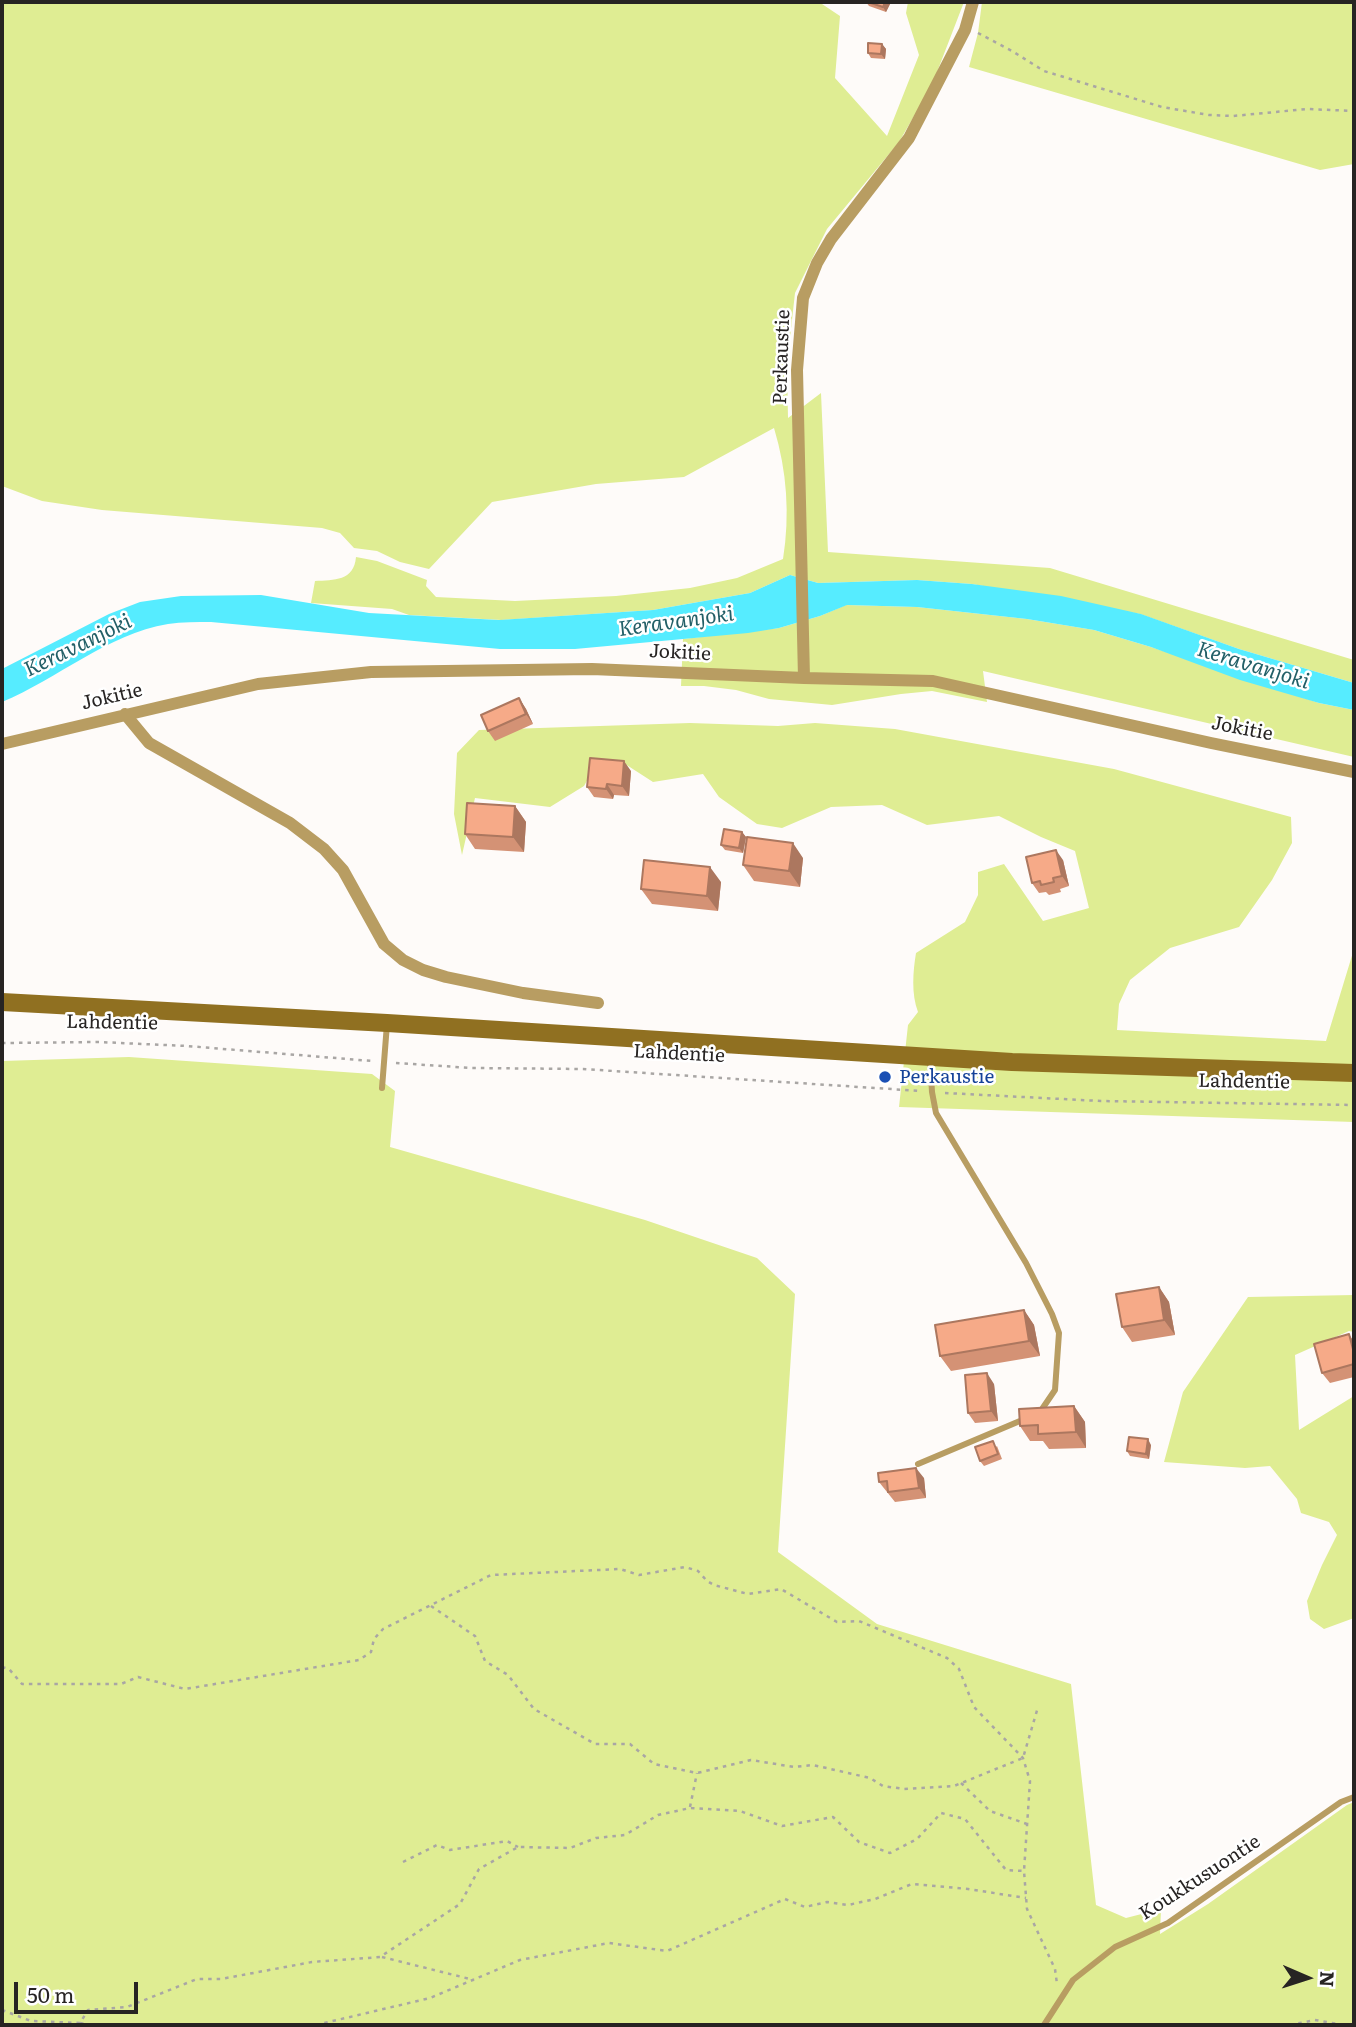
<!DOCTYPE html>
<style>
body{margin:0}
#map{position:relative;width:1356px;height:2027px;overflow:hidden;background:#fefbf9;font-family:Literata,serif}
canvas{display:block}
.frame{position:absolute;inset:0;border:4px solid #272423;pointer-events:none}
.north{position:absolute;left:1272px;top:1943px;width:70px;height:70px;-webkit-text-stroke:5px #fff;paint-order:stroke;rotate:93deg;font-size:19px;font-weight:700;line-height:28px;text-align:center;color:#272423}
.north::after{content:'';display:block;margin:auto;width:24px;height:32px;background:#272423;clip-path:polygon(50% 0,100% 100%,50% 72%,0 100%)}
.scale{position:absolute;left:14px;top:1982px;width:124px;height:32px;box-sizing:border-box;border:4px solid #272423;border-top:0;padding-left:9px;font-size:21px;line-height:24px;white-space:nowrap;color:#272423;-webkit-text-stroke:5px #fff;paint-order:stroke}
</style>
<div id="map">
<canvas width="1356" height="2027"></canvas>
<div class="frame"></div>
<div class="north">N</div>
<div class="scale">50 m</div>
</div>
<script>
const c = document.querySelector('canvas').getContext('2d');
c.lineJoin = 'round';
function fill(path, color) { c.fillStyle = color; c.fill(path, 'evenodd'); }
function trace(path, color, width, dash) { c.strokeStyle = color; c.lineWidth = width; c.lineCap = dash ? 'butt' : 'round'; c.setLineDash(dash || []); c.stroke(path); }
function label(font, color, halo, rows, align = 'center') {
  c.font = font + ' Literata,serif'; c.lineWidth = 5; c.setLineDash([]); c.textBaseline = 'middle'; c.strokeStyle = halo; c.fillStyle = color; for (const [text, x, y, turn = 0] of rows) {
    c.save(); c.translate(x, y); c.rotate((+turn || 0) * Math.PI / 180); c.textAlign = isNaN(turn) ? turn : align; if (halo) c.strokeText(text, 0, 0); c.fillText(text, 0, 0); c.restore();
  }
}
fill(new Path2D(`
 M2 2H819L840 16 835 78 887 136 919 55 906 13 908 2H964L932 85 899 142 827 229 795 293 787 365 788 418 821 393 828 552 1050 568 1354 660V683L1239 649 1140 614 972 584 917 580 818 583 790 575 750 593 653 610 501 620 409 615 392 609 311 603 315 581C334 580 354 581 356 557L377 561 427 580 426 586 436 597 515 601 616 596 690 588 737 578 783 559C790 515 787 471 774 428L684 477 596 484 492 502 429 569 400 562 377 551 354 548 340 533 322 528 102 510 42 501 2 486Z
 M982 2H1354V164L1320 170 969 67 978 33Z
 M846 605 917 607 1027 619 1094 630 1151 647 1319 703 1354 710V757L983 671 987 702 932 691 901 694 832 705 769 699 736 690 704 686H681L683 639 779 628 820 616Z
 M690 723 778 726 815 723 895 729 1114 769 1291 817 1292 843 1272 880 1239 927 1170 948 1130 980 1119 1004 1117 1030 1326 1041 1354 949V1122L899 1107 908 1025 918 1012C911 994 913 971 916 953L965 922 978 895V872L1004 864 1043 921 1089 908 1075 851 1041 837 999 816 927 825 882 805 831 807 782 828 757 824 719 797 703 774 653 782 622 762 597 763 584 786 550 807 475 798 462 855 454 814 457 753 479 730Z
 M129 1057 372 1074 395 1091 390 1147 645 1220 757 1258 795 1294 778 1552 877 1624 1071 1684 1096 1905 1126 1918 1161 1909 1160 1934 1208 1904 1347 1805 1354 1802V2025H2V1061Z
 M1354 1295V1332L1349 1331 1295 1355 1299 1430 1354 1396V1618L1324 1629 1310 1619 1307 1601 1322 1565 1337 1535 1329 1522 1301 1513 1297 1499 1270 1466 1245 1468 1164 1462 1183 1392 1248 1297Z`), '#dfed93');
fill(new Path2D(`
 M790 575 818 583 917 580 972 584 1061 596 1141 614 1239 649 1354 683V710L1319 703 1240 680 1151 647 1094 630 1027 619 917 607 847 605 820 616 779 628 748 633 575 649H500L211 622C197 622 182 622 168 624 107 634 58 679 2 702V669L109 614 140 602 181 596 261 595 369 613 499 620 653 610 750 593Z`), '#56ecff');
trace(new Path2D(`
 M978 33 1012 51 1044 71 1162 107 1209 115 1233 116 1307 109 1354 111
 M2 1043 99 1042 187 1046 372 1061
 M396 1063 472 1068 583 1069 921 1091
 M945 1093 1101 1101 1354 1105
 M431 1606 475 1636 485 1661 508 1675 534 1709 595 1744H630L654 1764 697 1773 751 1760 794 1767 813 1765 870 1778 883 1786 904 1789 954 1786 1023 1758 1038 1707
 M2 1667 9 1669 22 1684H121L138 1677 185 1689 359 1660 371 1652 374 1639 383 1629 491 1575 620 1569 639 1575 685 1567 698 1571 707 1581 714 1585 748 1594 781 1589 837 1622 859 1621 947 1658 959 1669 974 1707 1023 1758 1030 1781 1024 1871 1027 1909 1055 1969 1057 1984
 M961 1783 990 1811 1027 1824
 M690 1807 697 1773
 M403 1862 437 1845 450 1850 507 1841 518 1847
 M382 1957 474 1980
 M2 2010 31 2021 80 2023 88 2010 127 2007 197 1979H221L312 1962 380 1957 460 1904 479 1869 518 1847 570 1848 596 1838 625 1835 658 1815 690 1808 740 1811 782 1826 833 1817 859 1842 890 1853 917 1839 941 1813 965 1819 1006 1870 1024 1871
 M80 2023 90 2025
 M316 2025 430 1998 520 1960 609 1943 667 1951 785 1899 805 1907 827 1902 848 1905 875 1899 912 1884 968 1889 1026 1898
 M1290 2025 1315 2020 1344 2025`), '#a9a6a4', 2.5, [3.5, 5]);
trace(new Path2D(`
 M930 1058 932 1092 936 1113 1026 1263 1052 1314 1059 1333 1055 1390 1040 1412
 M382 1088 387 1024
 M918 1464 1027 1418
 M1044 2025 1073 1980 1115 1947 1168 1923 1341 1802 1354 1797`), '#b89d62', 6);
trace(new Path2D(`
 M804 678 797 370 803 298 817 263 831 239 909 138 965 30 973 2
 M125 714 149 743 290 823 324 849 343 870 384 944 403 960 423 970 446 977 523 993 598 1003
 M2 744 258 684 371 672 592 669 804 678 933 681 1211 743 1354 772`), '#b89d62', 12);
trace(new Path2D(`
 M2 1002 387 1023 1012 1062 1354 1073`), '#907021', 18);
fill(new Path2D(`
 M866 2H891L886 12 869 6Z
 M882 44 886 49 885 59 871 58 868 53Z
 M519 698 526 709 533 724 495 741 488 731Z
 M631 771 629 796 614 795 613 799 594 797 587 787Z
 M515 806 526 822 524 852 475 849 465 834Z
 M742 832 746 837 743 853 725 850 721 845Z
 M803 858 800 887 754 881 743 865Z
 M1063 860 1069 886 1060 889 1061 892 1049 895 1046 892 1039 893 1032 883Z
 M721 882 718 911 652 904 641 889Z
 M1159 1287 1169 1302 1175 1335 1132 1342 1122 1327Z
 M1024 1310 1034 1325 1040 1356 951 1371 940 1356Z
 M1354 1342V1377L1330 1383 1322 1373Z
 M994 1384 998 1421 975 1423 968 1413Z
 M1074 1406 1085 1422 1086 1448 1049 1449 1043 1441H1030L1020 1426Z
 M1151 1445 1149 1459 1130 1456 1127 1451Z
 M997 1446 1002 1459 984 1466 980 1461Z
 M924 1478 926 1498 895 1502 879 1482Z`), '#d49275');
fill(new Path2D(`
 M885 2H891L886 12 883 7Z
 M882 44 886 49 885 59 881 54Z
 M519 698 526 709 533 724 526 714Z
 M624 761 631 771 629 796 622 786Z
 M607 784 614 795 613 799 606 789Z
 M515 806 526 822 524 852 513 837Z
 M742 832 746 837 743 853 739 848Z
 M793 843 803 858 800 887 789 871Z
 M1056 850 1063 860 1069 886 1062 876Z
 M710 867 721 882 718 911 707 896Z
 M1159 1287 1169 1302 1175 1335 1164 1320Z
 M1024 1310 1034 1325 1040 1356 1029 1341Z
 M1349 1334 1354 1342V1353Z
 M987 1373 994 1384 998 1421 991 1411Z
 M1074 1406 1085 1422 1086 1448 1076 1432Z
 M1148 1439 1151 1445 1149 1459 1146 1454Z
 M916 1468 924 1478 926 1498 919 1488Z`), '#ac775f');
const building = new Path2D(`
 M868 2H885L883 7Z
 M868 43 882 44 881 54 868 53Z
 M519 698 526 714 488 731 481 715Z
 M590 758 624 761 622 786 607 784 606 789 587 787Z
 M467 803 515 806 513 837 465 834Z
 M724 829 742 832 739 848 721 845Z
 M747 837 793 843 789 871 743 865Z
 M1056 850 1062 876 1053 878 1054 882 1041 885 1040 881 1032 883 1026 857Z
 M644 860 710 867 707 896 641 889Z
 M1159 1287 1164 1320 1122 1327 1116 1294Z
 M1024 1310 1029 1341 940 1356 935 1325Z
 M1349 1334 1354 1353V1364L1322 1373 1314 1344Z
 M987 1373 991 1411 968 1413 965 1375Z
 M1074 1406 1076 1432 1038 1434V1425L1020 1426 1019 1409Z
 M1129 1437 1148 1439 1146 1454 1127 1451Z
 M993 1441 998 1454 980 1461 975 1447Z
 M916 1468 919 1488 888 1492 887 1481 879 1482 878 1473Z`);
fill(building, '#f6aa88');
trace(building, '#ac775f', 2);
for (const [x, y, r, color] of [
 [885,1077,7,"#1a4fb4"]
]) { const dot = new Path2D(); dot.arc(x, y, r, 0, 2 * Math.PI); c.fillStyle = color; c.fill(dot); trace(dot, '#fff', 2.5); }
label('19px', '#272423', '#fff', [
 ["Perkaustie",782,357,-88],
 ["Jokitie",680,653,3],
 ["Jokitie",112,697,-13],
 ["Jokitie",1242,729,11],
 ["Lahdentie",112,1023,1],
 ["Lahdentie",679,1054,3],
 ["Lahdentie",1244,1082,1],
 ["Koukkusuontie",1200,1878,-33]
]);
label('19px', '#164399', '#fff', [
 ["Perkaustie",899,1077]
], 'left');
label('italic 21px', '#225f67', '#fff', [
 ["Keravanjoki",676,622,-8],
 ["Keravanjoki",78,646,-26],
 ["Keravanjoki",1253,666,17]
]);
</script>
